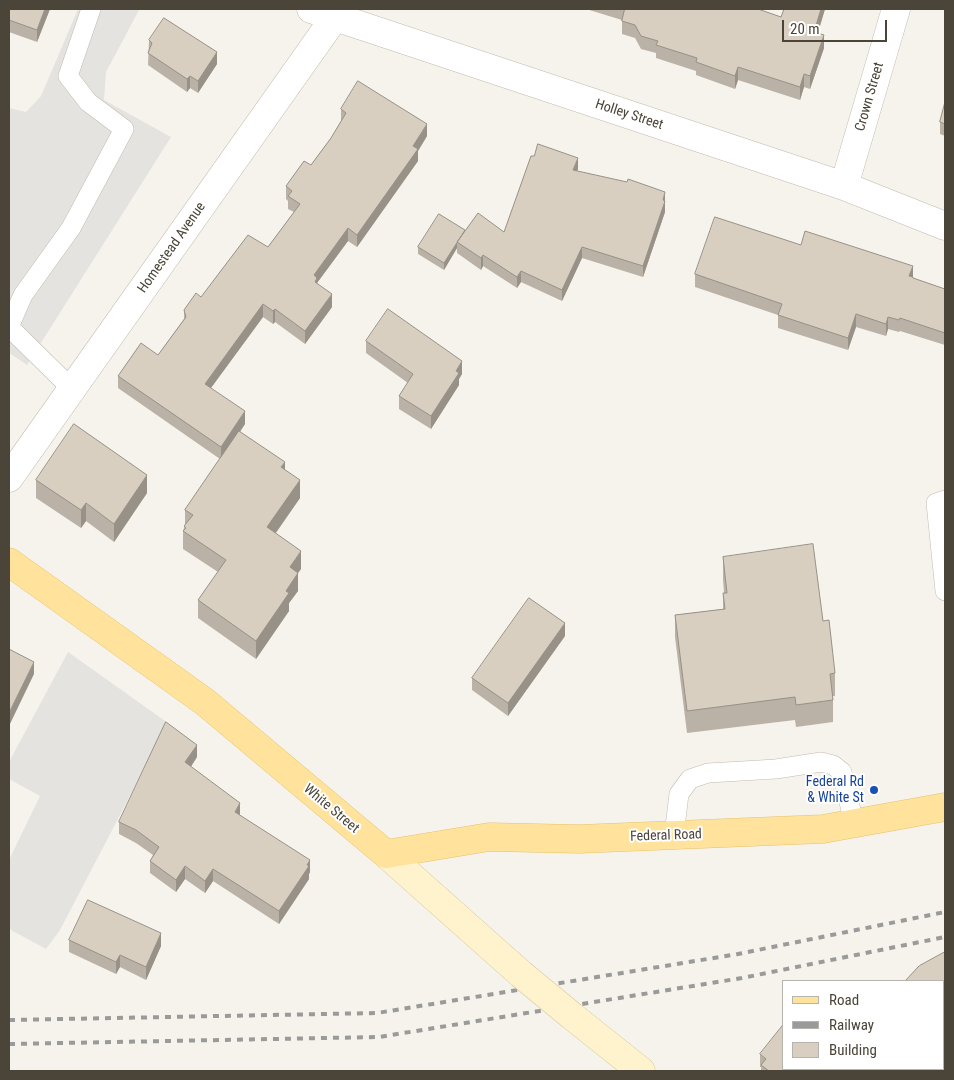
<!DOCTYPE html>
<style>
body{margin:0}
#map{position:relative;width:954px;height:1080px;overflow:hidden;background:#f6f3ec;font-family:"Roboto Condensed",sans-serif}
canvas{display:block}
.frame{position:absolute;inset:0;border:10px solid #4b4439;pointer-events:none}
.legend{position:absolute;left:782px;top:980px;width:162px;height:90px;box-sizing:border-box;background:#fff;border:1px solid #b7b4b0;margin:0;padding:6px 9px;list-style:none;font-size:15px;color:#4b4439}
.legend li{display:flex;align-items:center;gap:10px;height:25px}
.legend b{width:25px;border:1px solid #b7b4b0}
.scale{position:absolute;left:782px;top:20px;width:105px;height:22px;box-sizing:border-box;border:2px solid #4b4439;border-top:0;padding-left:6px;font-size:15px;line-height:18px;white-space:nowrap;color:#4b4439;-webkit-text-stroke:4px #fff;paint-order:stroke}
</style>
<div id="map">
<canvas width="954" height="1080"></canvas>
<div class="frame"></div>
<ul class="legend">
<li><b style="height:6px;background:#ffe39c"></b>Road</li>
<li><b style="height:6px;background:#9a9a9a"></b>Railway</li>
<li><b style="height:14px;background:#d8cfc1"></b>Building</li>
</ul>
<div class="scale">20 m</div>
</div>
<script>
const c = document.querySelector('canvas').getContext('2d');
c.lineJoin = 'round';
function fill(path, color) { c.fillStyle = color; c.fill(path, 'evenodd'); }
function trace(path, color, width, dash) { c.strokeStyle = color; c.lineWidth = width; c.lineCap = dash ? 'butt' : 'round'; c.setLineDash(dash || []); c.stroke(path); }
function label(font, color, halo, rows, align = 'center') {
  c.font = font + ' "Roboto Condensed",sans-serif'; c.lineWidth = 4; c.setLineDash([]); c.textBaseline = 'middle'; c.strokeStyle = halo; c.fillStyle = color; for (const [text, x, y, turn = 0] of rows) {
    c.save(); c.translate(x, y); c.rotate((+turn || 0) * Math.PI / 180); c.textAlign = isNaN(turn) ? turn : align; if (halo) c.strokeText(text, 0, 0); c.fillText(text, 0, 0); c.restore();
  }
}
fill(new Path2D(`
 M78 9H136L139 10 106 72 104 100 171 137 27 365 9 353V108L26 112 41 96Z
 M68 652 168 723 60 930 46 949 9 929V860L40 796 9 779V762Z`), '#e5e3e0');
const lane = new Path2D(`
 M72 389 9 327 23 295 71 228 124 129 88 102 68 76 91 9
 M945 500 936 503 945 591
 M674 835 679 794 690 779 708 773 776 769 821 762 833 765 842 772 854 823`);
const street = new Path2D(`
 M311 9 844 186 945 226
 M844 186 896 9
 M9 478 335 17`);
const secondary = new Path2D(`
 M386 854 521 974
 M572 1016 641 1071`);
const primary = new Path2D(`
 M9 562 205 702 386 854 489 837 579 839 823 829 945 807`);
trace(lane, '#c2bbae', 20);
trace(street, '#c2bbae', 29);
trace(secondary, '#d6c79b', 29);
trace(primary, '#e6c16a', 29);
trace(lane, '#fff', 19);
trace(street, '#fff', 28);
trace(secondary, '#fff3cd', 28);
trace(primary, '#ffe39c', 28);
trace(new Path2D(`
 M9 1020 377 1013 738 954 945 912
 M9 1044 379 1037 742 978 945 937`), '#9a9a9a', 4, [6, 6]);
const secondaryBridge = new Path2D(`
 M521 974 572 1016`);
trace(secondaryBridge, '#d6c79b', 29, []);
trace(secondaryBridge, '#fff3cd', 28);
fill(new Path2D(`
 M9 9H50L37 42 9 32Z
 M586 9H758L781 17 784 9H825L818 33 824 48 810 89 804 87 800 100 738 80 735 89 696 75V71L656 58V53L641 49 635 38 622 34V20Z
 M149 40 217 64 198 93 190 88 187 92 148 65Z
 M945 102V136L940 134V122Z
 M341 109 427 136 418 151V161L357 247 348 241 317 283 332 307 305 344 275 322 273 324 263 317 211 388 245 424 240 432 285 470 300 498 276 533 301 569 298 573V591L289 603V611L256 659 198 618V600L218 572 183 549V531L185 525V510L220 459 118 388V376L158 355 184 319V310L268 247 294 212 288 209V201L286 199V186L311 165 331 138 341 121Z
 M578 169 577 171 665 203V212L643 277 582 258 562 301 521 282 517 288 483 266 481 270 457 253V248L444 270 418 254V247L465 232H504Z
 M801 245 913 266V278L945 289V345L900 331 899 332 888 329 886 336 856 327 848 350 778 328V315L695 287V274Z
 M366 341 462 374 459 379V385L431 429 399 409V396L408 383 366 353Z
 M36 480 147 493 114 542 86 521 81 528 36 498Z
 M723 557 823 621 835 673V696H833V722L796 727 795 720 687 733 675 637V615L723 609V593H724L723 579Z
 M565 636 508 716 472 690V678Z
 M197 757 191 767 240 815 310 872 309 874V879L279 924 213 881 205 893 185 879 176 892 150 873V861L153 855 136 843 119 834V822Z
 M69 940 161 946 146 980 120 967 116 974 69 952Z
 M760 1054 783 1069 880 1071H761V1067H760Z`), '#bab2a6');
fill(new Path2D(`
 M45 9H50L37 42V30Z
 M821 9H825L814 45V32Z
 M824 35V48L810 89V76Z
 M217 52V64L198 93V81Z
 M738 67V80L735 89V76Z
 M804 74V87L800 100V87Z
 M190 76V88L187 92V79Z
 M427 124V136L418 151V161L357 247V235Z
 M578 158V169L573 181V170Z
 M665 192V212L643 277V266Z
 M348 228V241L317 283V290L315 287 314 275Z
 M465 230V236L457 242V248L444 270V263Z
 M582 247V258L562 301V290Z
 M483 255V266L481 270V258Z
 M913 266V278L909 276Z
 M521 271V282L517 288V277Z
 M332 294V307L305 344V331Z
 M263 304V317L205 396V384Z
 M275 309V322L273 324V311Z
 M856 314V327L848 350V338Z
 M888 317V329L886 336V324Z
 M462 361V374L459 379V385L431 429V416L456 371Z
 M245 411V424L221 459V447Z
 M285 462V480L281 467Z
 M147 475V493L114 542V524Z
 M300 480V498L267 545V527Z
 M86 503V521L81 528V510Z
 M301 551V569L298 573V591L289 603V611L256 659V641L286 591 290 567Z
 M565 623V636L508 716V703Z
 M34 662V674L9 726V713Z
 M197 745V757L185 775V762Z
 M240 803V815L235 812Z
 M310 860V872L309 874V879L279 924V911Z
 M185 866V879L176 892V880Z
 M213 869V881L205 893V881Z
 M161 933V946L146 980V967Z
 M120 955V967L116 974V962Z
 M945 997V1010L943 1013V1000Z`), '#979187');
const building = new Path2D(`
 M9 9H45L37 30 9 20Z
 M625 9H758L781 17 784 9H821L814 32 824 35 810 76 804 74 800 87 738 67 735 76 696 62 697 58 656 45 658 41 641 36 635 25 622 21Z
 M164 18 217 52 198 81 190 76 187 79 148 53 152 43 149 40Z
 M358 81 427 124 413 146 418 149 357 235 348 228 314 275 317 278 315 282 332 294 305 331 275 309 273 311 263 304 205 384 245 411 221 447 118 376 141 343 158 355 186 317 184 310 196 293 201 297 248 235 268 247 300 204 288 196 292 191 286 186 304 161 311 165 331 138 346 113 341 109Z
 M945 102V124L940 122Z
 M538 144 578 158 573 170 627 182 628 179 665 192 663 200 665 201 643 266 582 247 562 290 521 271 517 277 483 255 481 258 457 242 478 213 504 232 531 156H534Z
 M439 214 465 230 444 263 418 247Z
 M715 217 801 245 805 231 913 266 909 276 913 277V278L945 289V333L900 318 899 320 888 317 886 324 856 314 848 338 778 315 782 304 695 274Z
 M388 309 462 361 456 371 459 373 431 416 399 396 413 374 366 341Z
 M74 424 147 475 114 524 86 503 81 510 36 480Z
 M239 431 285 462 281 467 300 480 267 527 301 551 290 567 298 573 286 591 289 593 256 641 198 600 226 560 183 531 186 528 184 526 193 515 185 510Z
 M813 544 823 621 829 620 835 673 830 674 833 700 796 705 795 697 687 711 675 615 725 609 723 593H727L723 557Z
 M529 598 565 623 508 703 472 678Z
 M9 649 34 662 9 713Z
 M166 722 197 745 185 762 240 803 235 812 310 860 307 865 309 866 279 911 213 869 205 881 185 866 176 880 150 861 159 847 136 830 119 822Z
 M88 900 161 933 146 967 120 955 116 962 69 940Z
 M945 952V997L943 1000V981H905L919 966Z
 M783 1025V1069H877L880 1071H769L761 1065 766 1059 760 1054Z`);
fill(building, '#d8cfc1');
trace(building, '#979187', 1);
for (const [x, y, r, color] of [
 [874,790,5,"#1a4fb4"]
]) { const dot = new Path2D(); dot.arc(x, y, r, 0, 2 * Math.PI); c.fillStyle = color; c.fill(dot); trace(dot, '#fff', 2); }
label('14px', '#4b4439', '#fff', [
 ["Crown Street",870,97,-74],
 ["Holley Street",629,115,18],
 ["Homestead Avenue",172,248,-55],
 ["White Street",331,809,40],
 ["Federal Road",666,836,-2]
]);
label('14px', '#164399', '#fff', [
 ["Federal Rd",864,782],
 ["& White St",864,798]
], 'right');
</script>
